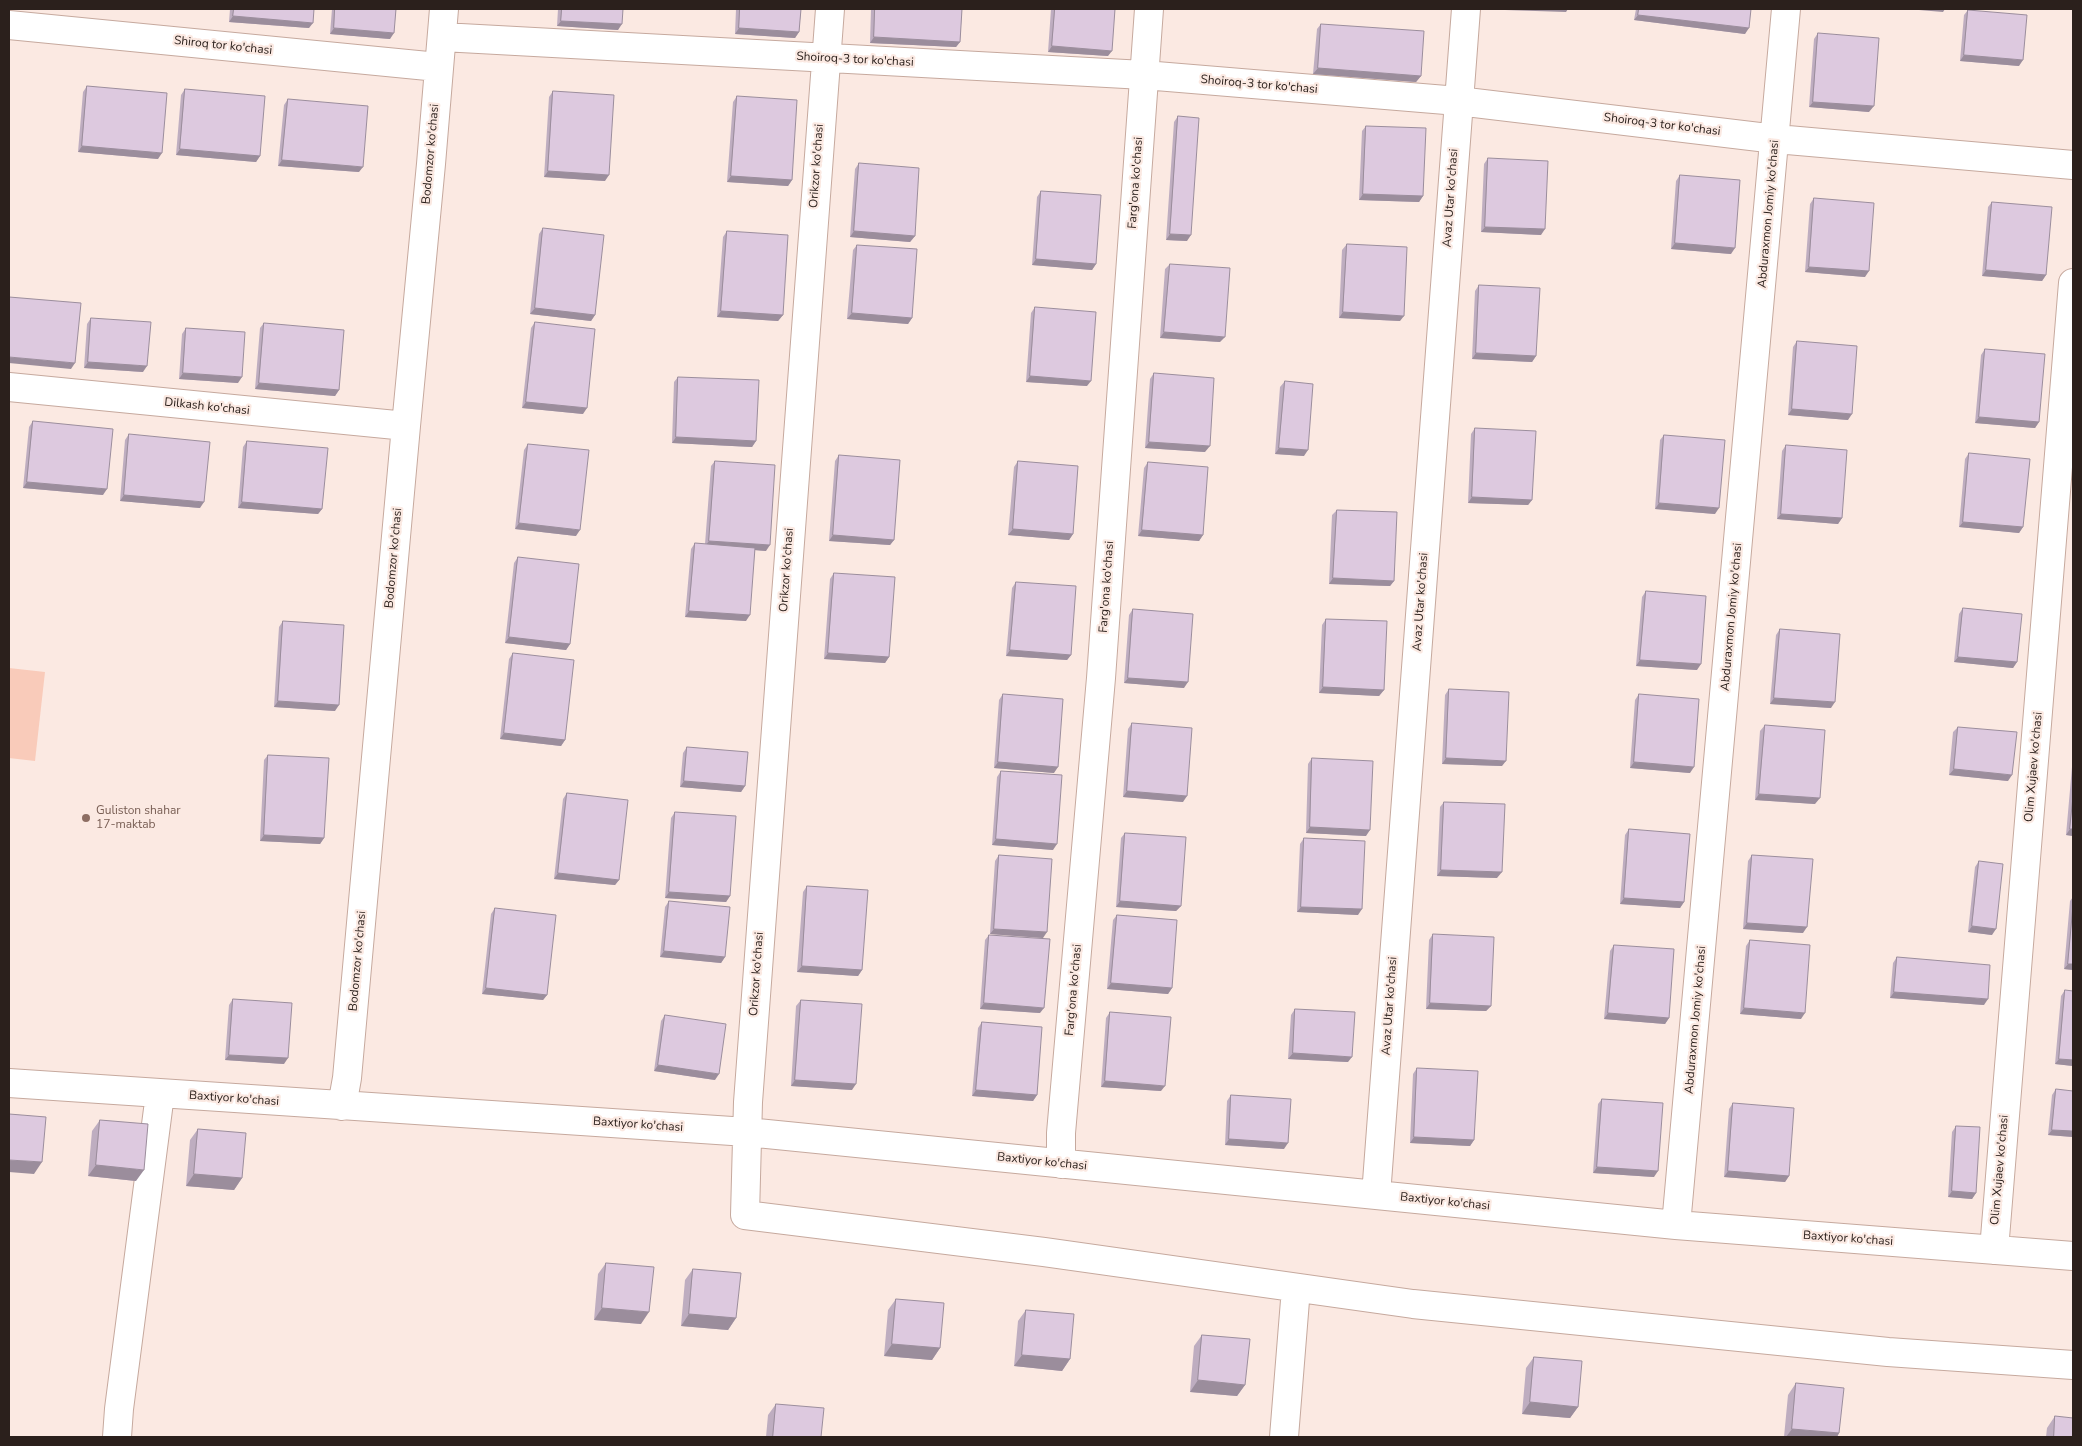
<!DOCTYPE html>
<style>
body{margin:0}
#map{position:relative;width:2082px;height:1446px;overflow:hidden;background:#fbe9e2;font-family:"Nunito Sans",sans-serif}
canvas{display:block}
.frame{position:absolute;inset:0;border:10px solid #2b201c;pointer-events:none}
</style>
<div id="map">
<canvas width="2082" height="1446"></canvas>
<div class="frame"></div>
</div>
<script>
const c = document.querySelector('canvas').getContext('2d');
c.lineJoin = 'round';
function fill(path, color) { c.fillStyle = color; c.fill(path, 'evenodd'); }
function trace(path, color, width, dash) { c.strokeStyle = color; c.lineWidth = width; c.lineCap = dash ? 'butt' : 'round'; c.setLineDash(dash || []); c.stroke(path); }
function label(font, color, halo, rows, align = 'center') {
  c.font = font + ' "Nunito Sans",sans-serif'; c.lineWidth = 4.5; c.setLineDash([]); c.textBaseline = 'middle'; c.strokeStyle = halo; c.fillStyle = color; for (const [text, x, y, turn = 0] of rows) {
    c.save(); c.translate(x, y); c.rotate((+turn || 0) * Math.PI / 180); c.textAlign = isNaN(turn) ? turn : align; if (halo) c.strokeText(text, 0, 0); c.fillText(text, 0, 0); c.restore();
  }
}
fill(new Path2D(`
 M9 668 45 672 35 761 9 758Z`), '#f9cbba');
const minor = new Path2D(`
 M830 9 748 1102 745 1215 1044 1252 1413 1304 1888 1352 2073 1365
 M9 25 438 67
 M442 37 1144 75 1458 101 1776 139 2073 165
 M9 387 406 426
 M9 1083 747 1132 1676 1225 2073 1256
 M342 1106 347 1078 406 426 431 164 444 9
 M1061 1164V1133L1101 678 1149 9
 M1376 1195 1466 9
 M1676 1225 1786 9
 M1994 1250 2073 283
 M117 1437 119 1409 160 1094
 M1284 1437 1296 1288`);
trace(minor, '#c6a99e', 30);
trace(minor, '#fff', 28);
fill(new Path2D(`
 M230 9H314L309 28 229 22Z
 M332 9H396L390 39 330 34Z
 M558 9H623L618 30 557 26Z
 M736 9H801L799 32 795 38 735 34Z
 M871 9H962L960 42 956 47 870 43Z
 M1051 9H1115L1108 56 1048 52Z
 M1636 9H1751L1745 34 1634 20Z
 M1968 10 2019 66 1960 61 1964 15Z
 M1321 24 1421 76 1416 82 1313 74 1317 29Z
 M1818 33 1869 112 1809 107 1814 39Z
 M87 86 158 159 78 152 83 92Z
 M185 89 260 156 256 162 176 155 181 95Z
 M553 91 605 181 544 177 549 97Z
 M737 96 792 180 788 186 727 182 733 102Z
 M288 99 359 172 278 166 284 105Z
 M1178 116 1187 241 1166 240 1174 122Z
 M1366 126 1423 196 1419 202 1359 200 1362 131Z
 M1488 158 1541 235 1481 232 1484 164Z
 M859 163 915 236 910 242 850 237 855 169Z
 M1680 175 1731 254 1671 249 1676 181Z
 M1041 191 1096 264 1092 270 1032 265 1037 197Z
 M1814 198 1865 277 1805 272 1810 204Z
 M1992 202 2046 275 2042 281 1982 276 1988 207Z
 M543 228 595 315 591 321 530 314 539 234Z
 M727 231 783 315 778 321 717 317 723 237Z
 M1347 244 1400 321 1339 318 1342 250Z
 M857 245 912 318 908 324 847 319 853 250Z
 M1170 264 1220 342 1160 338 1165 269Z
 M1479 285 1536 356 1532 362 1472 359 1475 291Z
 M1035 307 1087 386 1026 382 1031 313Z
 M91 318 143 372 84 368 87 324Z
 M535 322 583 414 522 408 531 328Z
 M264 323 339 390 335 396 255 389 260 328Z
 M186 328 238 383 179 379 182 334Z
 M1797 341 1848 420 1788 415 1793 347Z
 M1985 349 2039 422 2035 428 1975 423 1981 355Z
 M1154 373 1205 452 1145 448 1150 379Z
 M678 377 756 441 752 447 672 443 674 382Z
 M1285 381 1304 456 1275 454 1280 387Z
 M33 421 103 495 23 488 29 427Z
 M1475 428 1532 500 1528 505 1468 503 1471 434Z
 M129 434 200 508 120 501 125 440Z
 M1664 435 1715 514 1655 509 1660 440Z
 M247 441 322 509 318 514 238 508 243 447Z
 M528 444 576 536 515 529 524 450Z
 M1786 445 1842 518 1838 524 1777 519 1782 451Z
 M1969 453 2023 527 2019 533 1959 527 1965 459Z
 M839 455 894 540 890 545 829 541 835 461Z
 M715 461 766 551 755 550 746 621 685 617 691 549 695 543 705 544 711 466Z
 M1018 461 1073 534 1069 540 1008 535 1014 467Z
 M1148 462 1203 535 1199 541 1138 536 1144 468Z
 M1337 510 1394 581 1390 586 1329 584 1332 515Z
 M518 557 570 644 566 650 505 643 514 563Z
 M834 573 889 657 885 663 824 659 830 579Z
 M1016 582 1071 655 1067 660 1006 656 1012 588Z
 M1646 591 1697 670 1636 666 1642 597Z
 M1963 608 2017 662 2013 668 1954 662 1959 614Z
 M1133 609 1184 688 1124 683 1129 615Z
 M1326 619 1384 690 1379 696 1319 693 1322 625Z
 M283 621 335 711 274 707 279 627Z
 M1780 629 1831 708 1770 704 1776 635Z
 M513 653 565 740 561 746 500 739 509 659Z
 M1449 689 1502 766 1442 764 1445 695Z
 M1003 694 1054 773 994 768 999 700Z
 M1639 694 1690 773 1630 768 1635 700Z
 M1132 723 1183 802 1123 797 1128 729Z
 M1765 725 1815 804 1755 800 1760 731Z
 M1958 727 2008 781 1949 775 1953 732Z
 M687 747 745 786 741 792 680 787 683 753Z
 M268 755 324 838 320 844 260 841 264 760Z
 M1312 758 1366 836 1306 833 1308 764Z
 M2073 766V836L2066 835 2072 767Z
 M1001 771 1053 850 992 845 997 777Z
 M567 793 619 880 615 885 554 879 563 799Z
 M1444 802 1497 878 1437 876 1440 807Z
 M675 812 730 896 726 902 665 898 671 818Z
 M1629 829 1684 902 1680 908 1620 904 1625 835Z
 M1125 833 1181 906 1176 911 1116 907 1121 838Z
 M1304 838 1358 915 1297 912 1300 844Z
 M999 855 1043 938 990 934 995 861Z
 M1752 855 1803 933 1743 929 1748 861Z
 M1979 861 1992 935 1968 932 1975 867Z
 M807 886 862 970 858 976 797 972 803 892Z
 M2073 897V970L2064 969 2070 901Z
 M669 901 725 957 721 963 660 957 665 907Z
 M495 908 547 995 543 1000 482 994 491 914Z
 M1117 915 1172 988 1168 994 1107 989 1113 920Z
 M1433 934 1491 1006 1486 1011 1426 1009 1429 940Z
 M989 935 1040 1013 980 1009 985 940Z
 M1750 940 1801 1019 1740 1014 1746 946Z
 M1614 945 1669 1018 1665 1024 1604 1019 1610 951Z
 M1897 957 1984 1005 1890 998 1893 963Z
 M2065 990 2073 1066 2055 1064 2061 996Z
 M233 999 284 1064 225 1060 229 1005Z
 M801 1000 852 1090 791 1086 796 1006Z
 M1295 1009 1348 1062 1288 1059 1291 1015Z
 M1110 1012 1161 1091 1101 1087 1106 1018Z
 M665 1015 715 1080 654 1071 661 1021Z
 M982 1022 1037 1095 1033 1101 972 1096 978 1028Z
 M1417 1068 1474 1140 1470 1146 1410 1143 1413 1074Z
 M2056 1089 2073 1137 2048 1135 2052 1095Z
 M1231 1095 1284 1149 1225 1145 1227 1101Z
 M1602 1099 1654 1177 1593 1173 1598 1104Z
 M1733 1103 1789 1176 1785 1182 1724 1177 1729 1109Z
 M100 1120 136 1181 88 1176 92 1131Z
 M1956 1126 1976 1193 1972 1199 1948 1197 1952 1132Z
 M198 1129 242 1178 234 1190 186 1186 190 1140Z
 M606 1263 641 1324 594 1320 598 1274Z
 M693 1269 736 1318 728 1330 681 1326 685 1280Z
 M896 1299 940 1348 932 1360 884 1356 888 1310Z
 M1026 1310 1070 1359 1062 1371 1014 1366 1018 1321Z
 M1202 1335 1245 1385 1237 1396 1190 1392 1194 1346Z
 M1534 1357 1578 1407 1570 1418 1522 1414 1526 1368Z
 M1796 1383 1839 1433 1837 1437H1784L1788 1395Z
 M776 1404 821 1437H766L768 1415Z
 M2055 1416 2073 1437H2046L2047 1428Z`), '#beadc0');
fill(new Path2D(`
 M1505 9H1568L1566 12 1505 10Z
 M1907 9H1945L1943 12Z
 M1638 15 1749 28 1745 34 1634 20Z
 M233 16 313 23 309 28 229 22Z
 M561 21 622 24 618 30 557 26Z
 M334 28 394 33 390 39 330 34Z
 M739 28 799 32 795 38 735 34Z
 M874 37 960 42 956 47 870 43Z
 M1052 46 1112 51 1108 56 1048 52Z
 M1964 55 2023 60 2019 66 1960 61Z
 M1318 68 1421 76 1416 82 1313 74Z
 M1813 102 1874 106 1869 112 1809 107Z
 M82 146 162 153 158 159 78 152Z
 M180 149 260 156 256 162 176 155Z
 M282 160 363 167 359 172 278 166Z
 M548 171 609 175 605 181 544 177Z
 M731 176 792 180 788 186 727 182Z
 M1363 194 1423 196 1419 202 1359 200Z
 M1485 227 1545 229 1541 235 1481 232Z
 M854 231 915 236 910 242 850 237Z
 M1170 234 1191 235 1187 241 1166 240Z
 M1675 243 1735 248 1731 254 1671 249Z
 M1036 259 1096 264 1092 270 1032 265Z
 M1809 267 1869 271 1865 277 1805 272Z
 M1986 270 2046 275 2042 281 1982 276Z
 M535 308 595 315 591 321 530 314Z
 M721 311 783 315 778 321 717 317Z
 M1343 312 1404 316 1400 321 1339 318Z
 M852 313 912 318 908 324 847 319Z
 M1164 332 1225 337 1220 342 1160 338Z
 M1476 353 1536 356 1532 362 1472 359Z
 M9 357 75 363 71 369 9 363Z
 M88 362 147 366 143 372 84 368Z
 M183 373 242 377 238 383 179 379Z
 M1030 376 1091 381 1087 386 1026 382Z
 M259 383 339 390 335 396 255 389Z
 M526 402 587 408 583 414 522 408Z
 M1792 409 1852 414 1848 420 1788 415Z
 M1979 417 2039 422 2035 428 1975 423Z
 M676 437 756 441 752 447 672 443Z
 M1149 442 1210 446 1205 452 1145 448Z
 M1279 448 1308 450 1304 456 1275 454Z
 M27 482 107 489 103 495 23 488Z
 M124 495 204 502 200 508 120 501Z
 M1472 497 1532 500 1528 505 1468 503Z
 M242 502 322 509 318 514 238 508Z
 M1659 503 1719 508 1715 514 1655 509Z
 M1781 514 1842 518 1838 524 1777 519Z
 M1963 522 2023 527 2019 533 1959 527Z
 M519 523 580 530 576 536 515 529Z
 M1013 529 1073 534 1069 540 1008 535Z
 M1142 530 1203 535 1199 541 1138 536Z
 M833 535 894 540 890 545 829 541Z
 M709 541 770 545 766 551 705 546Z
 M1333 578 1394 581 1390 586 1329 584Z
 M689 611 750 615 746 621 685 617Z
 M509 637 570 644 566 650 505 643Z
 M1010 650 1071 655 1067 660 1006 656Z
 M828 653 889 657 885 663 824 659Z
 M1958 657 2017 662 2013 668 1954 662Z
 M1640 660 1701 664 1697 670 1636 666Z
 M1128 678 1188 682 1184 688 1124 683Z
 M1323 687 1384 690 1379 696 1319 693Z
 M1774 698 1835 702 1831 708 1770 704Z
 M278 701 339 705 335 711 274 707Z
 M504 733 565 740 561 746 500 739Z
 M1446 758 1506 761 1502 766 1442 764Z
 M998 762 1058 767 1054 773 994 768Z
 M1634 762 1694 767 1690 773 1630 768Z
 M1954 769 2012 775 2008 781 1949 775Z
 M684 781 745 786 741 792 680 787Z
 M1127 791 1187 796 1183 802 1123 797Z
 M1759 794 1820 798 1815 804 1755 800Z
 M1310 827 1370 830 1366 836 1306 833Z
 M2070 829H2073V836L2066 835Z
 M264 835 324 838 320 844 260 841Z
 M996 839 1057 844 1053 850 992 845Z
 M1441 870 1502 872 1497 878 1437 876Z
 M558 873 619 880 615 885 554 879Z
 M669 892 730 896 726 902 665 898Z
 M1624 898 1684 902 1680 908 1620 904Z
 M1120 901 1181 906 1176 911 1116 907Z
 M1301 907 1362 909 1358 915 1297 912Z
 M1747 923 1807 927 1803 933 1743 929Z
 M1972 926 1996 929 1992 935 1968 932Z
 M994 929 1047 932 1043 938 990 934Z
 M664 951 725 957 721 963 660 957Z
 M2068 964H2073V970L2064 969Z
 M802 966 862 970 858 976 797 972Z
 M1111 983 1172 988 1168 994 1107 989Z
 M486 988 547 995 543 1000 482 994Z
 M1894 992 1988 999 1984 1005 1890 998Z
 M984 1003 1044 1008 1040 1013 980 1009Z
 M1430 1003 1491 1006 1486 1011 1426 1009Z
 M1744 1008 1805 1013 1801 1019 1740 1014Z
 M1608 1013 1669 1018 1665 1024 1604 1019Z
 M1293 1053 1352 1057 1348 1062 1288 1059Z
 M229 1055 288 1058 284 1064 225 1060Z
 M2059 1059 2073 1060V1066L2055 1064Z
 M658 1065 719 1074 715 1080 654 1071Z
 M795 1080 856 1084 852 1090 791 1086Z
 M1105 1081 1165 1086 1161 1091 1101 1087Z
 M976 1090 1037 1095 1033 1101 972 1096Z
 M2052 1130 2073 1131V1137L2048 1135Z
 M1414 1137 1474 1140 1470 1146 1410 1143Z
 M1229 1139 1288 1143 1284 1149 1225 1145Z
 M9 1160 42 1162 34 1174 9 1172Z
 M96 1165 144 1170 136 1181 88 1176Z
 M1597 1167 1658 1171 1654 1177 1593 1173Z
 M1728 1171 1789 1176 1785 1182 1724 1177Z
 M194 1174 242 1178 234 1190 186 1186Z
 M1952 1191 1976 1193 1972 1199 1948 1197Z
 M602 1308 649 1312 641 1324 594 1320Z
 M689 1314 736 1318 728 1330 681 1326Z
 M892 1344 940 1348 932 1360 884 1356Z
 M1022 1355 1070 1359 1062 1371 1014 1366Z
 M1198 1380 1245 1385 1237 1396 1190 1392Z
 M1530 1402 1578 1407 1570 1418 1522 1414Z
 M1792 1429 1839 1433 1837 1437H1786Z`), '#9b8d9c');
const building = new Path2D(`
 M234 9H314L313 23 233 16Z
 M335 9H396L394 33 334 28Z
 M562 9H623L622 24 561 21Z
 M740 9H801L799 32 739 28Z
 M875 9H962L960 42 874 37Z
 M1055 9H1115L1112 51 1052 46Z
 M1639 9H1751L1749 28 1638 15Z
 M1968 10 2027 15 2023 60 1964 55Z
 M1321 24 1424 31 1421 76 1318 68Z
 M1818 33 1879 38 1874 106 1813 102Z
 M87 86 167 93 162 153 82 146Z
 M185 89 265 96 260 156 180 149Z
 M553 91 614 95 609 175 548 171Z
 M737 96 797 100 792 180 731 176Z
 M288 99 368 106 363 167 282 160Z
 M1178 116 1199 118 1191 235 1170 234Z
 M1366 126 1426 128 1423 196 1363 194Z
 M1488 158 1548 161 1545 229 1485 227Z
 M859 163 919 168 915 236 854 231Z
 M1680 175 1740 180 1735 248 1675 243Z
 M1041 191 1101 195 1096 264 1036 259Z
 M1814 198 1874 203 1869 271 1809 267Z
 M1992 202 2052 207 2046 275 1986 270Z
 M543 228 604 235 595 315 535 308Z
 M727 231 788 235 783 315 721 311Z
 M1347 244 1407 247 1404 316 1343 312Z
 M857 245 917 249 912 318 852 313Z
 M1170 264 1230 268 1225 337 1164 332Z
 M1479 285 1540 288 1536 356 1476 353Z
 M9 297 81 303 75 363 9 357Z
 M1035 307 1096 312 1091 381 1030 376Z
 M91 318 151 322 147 366 88 362Z
 M535 322 595 329 587 408 526 402Z
 M264 323 344 330 339 390 259 383Z
 M186 328 245 332 242 377 183 373Z
 M1797 341 1857 346 1852 414 1792 409Z
 M1985 349 2045 354 2039 422 1979 417Z
 M1154 373 1214 378 1210 446 1149 442Z
 M678 377 759 380 756 441 676 437Z
 M1285 381 1313 384 1308 450 1279 448Z
 M33 421 113 429 107 489 27 482Z
 M1475 428 1536 431 1532 500 1472 497Z
 M129 434 210 442 204 502 124 495Z
 M1664 435 1725 440 1719 508 1659 503Z
 M247 441 328 448 322 509 242 502Z
 M528 444 589 450 580 530 519 523Z
 M1786 445 1847 450 1842 518 1781 514Z
 M1969 453 2030 459 2023 527 1963 522Z
 M839 455 900 460 894 540 833 535Z
 M715 461 775 465 770 545 709 541Z
 M1018 461 1078 466 1073 534 1013 529Z
 M1148 462 1208 467 1203 535 1142 530Z
 M1337 510 1397 512 1394 581 1333 578Z
 M695 543 755 548 750 615 689 611Z
 M518 557 579 564 570 644 509 637Z
 M834 573 895 577 889 657 828 653Z
 M1016 582 1076 586 1071 655 1010 650Z
 M1646 591 1706 596 1701 664 1640 660Z
 M1963 608 2022 614 2017 662 1958 657Z
 M1133 609 1193 614 1188 682 1128 678Z
 M1326 619 1387 621 1384 690 1323 687Z
 M283 621 344 625 339 705 278 701Z
 M1780 629 1840 634 1835 702 1774 698Z
 M513 653 574 660 565 740 504 733Z
 M1449 689 1509 692 1506 761 1446 758Z
 M1003 694 1063 699 1058 767 998 762Z
 M1639 694 1699 699 1694 767 1634 762Z
 M1132 723 1192 728 1187 796 1127 791Z
 M1765 725 1825 730 1820 798 1759 794Z
 M1958 727 2017 732 2012 775 1954 769Z
 M687 747 748 752 745 786 684 781Z
 M268 755 329 758 324 838 264 835Z
 M1312 758 1373 761 1370 830 1310 827Z
 M1001 771 1062 775 1057 844 996 839Z
 M567 793 628 800 619 880 558 873Z
 M2073 797V829H2070Z
 M1444 802 1505 804 1502 872 1441 870Z
 M675 812 736 816 730 896 669 892Z
 M1629 829 1690 834 1684 902 1624 898Z
 M1125 833 1186 837 1181 906 1120 901Z
 M1304 838 1365 841 1362 909 1301 907Z
 M999 855 1052 859 1047 932 994 929Z
 M1752 855 1813 859 1807 927 1747 923Z
 M1979 861 2003 864 1996 929 1972 926Z
 M807 886 868 890 862 970 802 966Z
 M669 901 730 907 725 957 664 951Z
 M2073 906V964H2068Z
 M495 908 556 915 547 995 486 988Z
 M1117 915 1177 920 1172 988 1111 983Z
 M1433 934 1494 937 1491 1006 1430 1003Z
 M989 935 1050 939 1044 1008 984 1003Z
 M1750 940 1810 945 1805 1013 1744 1008Z
 M1614 945 1674 949 1669 1018 1608 1013Z
 M1897 957 1990 965 1988 999 1894 992Z
 M2065 990 2073 991V1060L2059 1059Z
 M233 999 292 1003 288 1058 229 1055Z
 M801 1000 862 1004 856 1084 795 1080Z
 M1295 1009 1355 1012 1352 1057 1293 1053Z
 M1110 1012 1171 1017 1165 1086 1105 1081Z
 M665 1015 726 1024 719 1074 658 1065Z
 M982 1022 1042 1027 1037 1095 976 1090Z
 M1417 1068 1478 1071 1474 1140 1414 1137Z
 M2056 1089 2073 1091V1131L2052 1130Z
 M1231 1095 1291 1099 1288 1143 1229 1139Z
 M1602 1099 1663 1103 1658 1171 1597 1167Z
 M1733 1103 1794 1108 1789 1176 1728 1171Z
 M9 1114 46 1117 42 1162 9 1160Z
 M100 1120 148 1124 144 1170 96 1165Z
 M1956 1126 1980 1127 1976 1193 1952 1191Z
 M198 1129 246 1133 242 1178 194 1174Z
 M606 1263 654 1267 649 1312 602 1308Z
 M693 1269 741 1273 736 1318 689 1314Z
 M896 1299 944 1303 940 1348 892 1344Z
 M1026 1310 1074 1314 1070 1359 1022 1355Z
 M1202 1335 1250 1339 1245 1385 1198 1380Z
 M1534 1357 1582 1361 1578 1407 1530 1402Z
 M1796 1383 1844 1388 1839 1433 1792 1429Z
 M776 1404 824 1408 821 1437H773Z
 M2055 1416 2073 1418V1437H2054Z`);
fill(building, '#ddc9df');
trace(building, '#9b8d9c', 1);
for (const [x, y, r, color] of [
 [86,818,5,"#8d6e63"]
]) { const dot = new Path2D(); dot.arc(x, y, r, 0, 2 * Math.PI); c.fillStyle = color; c.fill(dot); trace(dot, '#fbe9e2', 2); }
label('12px', '#2b201c', '#fbe9e2', [
 ["Shiroq tor ko'chasi",223,46,6],
 ["Shoiroq-3 tor ko'chasi",855,60,3],
 ["Shoiroq-3 tor ko'chasi",1259,85,5],
 ["Shoiroq-3 tor ko'chasi",1662,125,7],
 ["Bodomzor ko'chasi",431,154,-85],
 ["Orikzor ko'chasi",817,166,-86],
 ["Farg'ona ko'chasi",1136,183,-86],
 ["Avaz Utar ko'chasi",1451,198,-86],
 ["Abduraxmon Jomiy ko'chasi",1769,214,-85],
 ["Dilkash ko'chasi",207,407,6],
 ["Bodomzor ko'chasi",394,558,-85],
 ["Orikzor ko'chasi",787,570,-86],
 ["Farg'ona ko'chasi",1107,587,-86],
 ["Avaz Utar ko'chasi",1421,602,-86],
 ["Abduraxmon Jomiy ko'chasi",1732,617,-85],
 ["Olim Xujaev ko'chasi",2034,767,-85],
 ["Bodomzor ko'chasi",358,961,-85],
 ["Orikzor ko'chasi",757,974,-86],
 ["Farg'ona ko'chasi",1074,990,-85],
 ["Avaz Utar ko'chasi",1390,1006,-86],
 ["Abduraxmon Jomiy ko'chasi",1696,1020,-85],
 ["Baxtiyor ko'chasi",234,1099,4],
 ["Baxtiyor ko'chasi",638,1125,4],
 ["Baxtiyor ko'chasi",1042,1162,6],
 ["Olim Xujaev ko'chasi",2000,1170,-85],
 ["Baxtiyor ko'chasi",1445,1202,6],
 ["Baxtiyor ko'chasi",1848,1239,4]
]);
label('12px', '#785e54', '#fbe9e2', [
 ["Guliston shahar",96,811],
 ["17-maktab",96,825]
], 'left');
</script>
